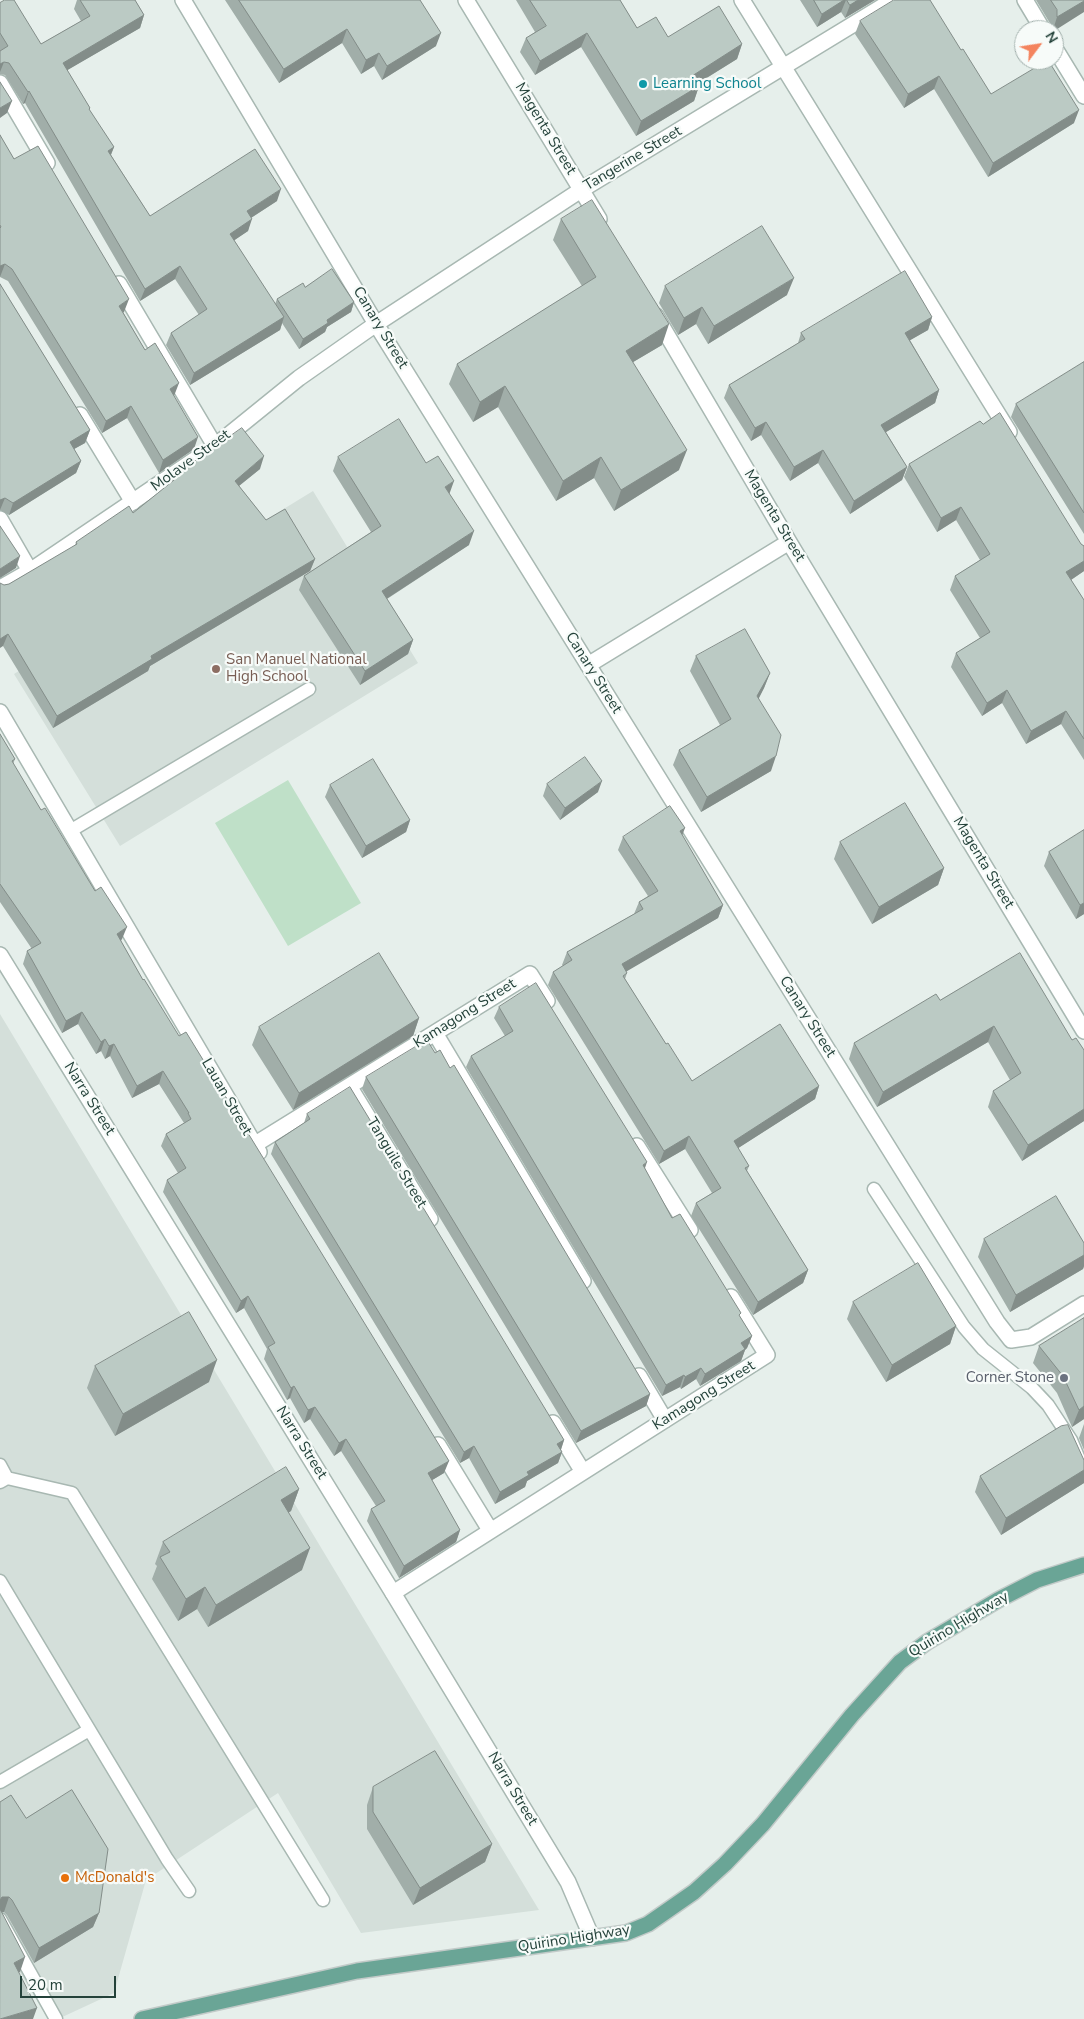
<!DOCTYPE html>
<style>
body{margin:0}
#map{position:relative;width:1084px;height:2019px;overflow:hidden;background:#e6efeb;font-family:"Nunito Sans",sans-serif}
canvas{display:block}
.north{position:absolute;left:1014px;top:20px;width:50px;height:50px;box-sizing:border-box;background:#f7fbf9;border:1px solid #a3b1ad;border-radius:50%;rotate:59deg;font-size:14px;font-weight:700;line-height:20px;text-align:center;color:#24423a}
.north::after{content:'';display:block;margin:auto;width:18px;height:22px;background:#f4845f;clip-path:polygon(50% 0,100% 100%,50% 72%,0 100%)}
.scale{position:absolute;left:20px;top:1976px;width:96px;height:22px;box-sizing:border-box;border:2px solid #24423a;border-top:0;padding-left:6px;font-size:15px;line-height:18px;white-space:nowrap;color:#24423a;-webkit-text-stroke:4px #f7fbf9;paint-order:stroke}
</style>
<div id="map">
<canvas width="1084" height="2019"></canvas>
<div class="north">N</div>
<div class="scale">20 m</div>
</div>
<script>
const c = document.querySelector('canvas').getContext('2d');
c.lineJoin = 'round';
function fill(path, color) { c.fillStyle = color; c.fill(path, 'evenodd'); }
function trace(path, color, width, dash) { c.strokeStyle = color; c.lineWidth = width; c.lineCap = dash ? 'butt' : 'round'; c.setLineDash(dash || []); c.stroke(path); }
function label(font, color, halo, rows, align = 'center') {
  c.font = font + ' "Nunito Sans",sans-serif'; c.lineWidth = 4.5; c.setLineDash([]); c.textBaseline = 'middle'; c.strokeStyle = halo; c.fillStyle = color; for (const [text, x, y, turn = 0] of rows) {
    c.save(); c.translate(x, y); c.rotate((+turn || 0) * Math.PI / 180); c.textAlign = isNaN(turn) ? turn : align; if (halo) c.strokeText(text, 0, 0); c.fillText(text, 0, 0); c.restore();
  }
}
fill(new Path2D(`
 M313 491 418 663 120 846 14 674Z
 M0 1014 539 1910 361 1933 278 1793 146 1880 114 1993 58 2019H48L0 1939Z`), '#d4dfda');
fill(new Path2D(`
 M288 780 361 903 288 946 215 823Z`), '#bfe0c8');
const service = new Path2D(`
 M70 831 309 689
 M874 1189 964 1327 983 1349 1032 1388 1048 1405 1071 1440 1084 1471
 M0 1465 7 1478
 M0 1482 7 1478 72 1493 323 1900
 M0 1581 167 1859 189 1891
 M0 1782 89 1730
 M0 1919 56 2019`);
const minor = new Path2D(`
 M183 0 376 324 997 1322 1011 1340 1031 1337 1084 1304
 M466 0 599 219
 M0 83 47 163
 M119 284 215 446
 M656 316 789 542 1084 1031
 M80 415 133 502
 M0 519 30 571
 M588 665 789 542
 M0 712 259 1152
 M435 1033 583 1281
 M349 1086 430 1219
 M254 1145 530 974 547 1001
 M637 1146 690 1230
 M639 1376 665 1420
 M553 1423 583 1472
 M438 1445 490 1530
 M393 1593 767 1355 731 1297`);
const tertiary = new Path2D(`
 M742 0 1009 432
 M1025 0 1043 30
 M1054 47 1084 96
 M0 588 30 571 215 446 299 378 376 324 581 190 893 0
 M0 955 393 1593 568 1882 592 1938`);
const primary = new Path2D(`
 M142 2019 357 1971 626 1933 648 1924 694 1892 725 1864 763 1824 852 1715 900 1662 927 1642 998 1600 1037 1580 1084 1565`);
trace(service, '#a8b8b2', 15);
trace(minor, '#a8b8b2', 18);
trace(tertiary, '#a8b8b2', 18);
trace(primary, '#c2cac8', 18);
trace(service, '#fff', 12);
trace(minor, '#fff', 15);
trace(tertiary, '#fff', 15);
trace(primary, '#6aa596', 15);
fill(new Path2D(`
 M77 0H135L144 15 140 28 67 70 90 108 89 110 114 147 111 155 150 216 277 201 251 218 248 231 234 240 275 304 277 299 305 287 354 302 351 312 327 327 325 332 299 349 282 323 280 330 190 385 166 345 171 333 199 315 175 279 140 301 25 103 23 104 5 75 0 74V3L41 44 81 21 74 9Z
 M225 0H420L436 46 382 80 374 66 361 74 342 43 279 83Z
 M516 0H620L637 28 668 37 742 44 737 59 697 84 699 86 694 101 636 136 581 47 535 75 520 52 526 38 535 32Z
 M800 0H875L845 18 841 12 817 27Z
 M1036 0H1084L1054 30H1052L1051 25Z
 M860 21 961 50 991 94 1074 123 988 177 934 89 904 108 855 34Z
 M0 135 14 159 124 312H123L145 350 174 396 194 449 159 473 127 418 102 433 8 281 0 277Z
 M561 219 662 345 633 362 679 470 614 511 594 478 556 501 498 407 473 422 449 384 457 364 582 286 553 240Z
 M0 284 90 430 85 443 74 449 81 461 76 473 9 515 0 510Z
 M665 286 787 295 708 344 696 324 678 335 659 303Z
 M932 317 928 330 910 340 939 390 935 403 886 432 907 467 902 480 850 514 818 463 790 481 761 435 751 441 724 398 729 385 798 343 801 333Z
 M1084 362V534L1011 417 1016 404Z
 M338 457 426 463 449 494 469 545 387 599 413 640 408 654 360 685 299 590 304 576 371 532 333 471Z
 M909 464 1081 544 1084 546V571L1071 580 1084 600V760L1061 724 1026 744 1002 703 982 716 951 667 956 653 980 638 950 590 955 576 980 560 956 520 937 532 904 477Z
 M260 469 239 486 266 520 315 559 310 571 150 666 148 671 53 728 3 646 4 585 9 584 75 546 76 542 133 513 171 483 173 477Z
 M696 656 770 673 764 688 759 698 771 771 701 812 673 765 679 750 720 725 690 671Z
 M0 734 15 759 13 764 41 810 122 939 121 941 143 980 444 1473 432 1480 460 1530 456 1542 399 1578 367 1521 371 1509 376 1506 341 1451 334 1456 310 1419 304 1423 290 1398 287 1400 264 1359 267 1349 244 1308 236 1313 163 1192 167 1180 178 1173 161 1146 166 1134 184 1123 159 1084 132 1098 110 1056 105 1059 101 1051 96 1054 78 1024 62 1033 23 964 27 951 32 949 0 902Z
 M547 784 598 792 560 820 543 796Z
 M330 785 410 820 406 832 362 858 325 797Z
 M1084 830V914L1076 919 1044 866 1049 852Z
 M682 835 723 905 718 918 626 971 627 973 625 979 666 1044 692 1081 819 1086 815 1099 738 1148 749 1166 747 1171 808 1270 803 1283 753 1315 691 1216 696 1203 712 1193 685 1149 659 1164 548 985 553 972 563 966 562 965 567 952 634 914 639 902 648 896 618 850 623 837Z
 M840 842 944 868 938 885 872 924 834 859Z
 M940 1000 1072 1040 1084 1050V1121L1022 1161 988 1107 993 1091 1010 1080 988 1042 877 1107 849 1059 854 1043Z
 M499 1007 645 1169 672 1218 740 1317 752 1336 747 1348 745 1350 741 1361 700 1386 696 1379 681 1389 680 1387 662 1396 466 1067 471 1056 505 1036 494 1018Z
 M419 1018 413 1036 293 1110 252 1045 259 1027Z
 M435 1053 450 1068 650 1394 646 1406 576 1443 362 1089 366 1077Z
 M307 1114 564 1440 561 1450 562 1452 558 1463 527 1481 525 1487 495 1504 469 1458 460 1463 271 1154 275 1142 304 1123Z
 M984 1239 1084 1243V1266L1083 1269 1010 1312 978 1257Z
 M853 1302 956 1326 950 1344 886 1382 847 1319Z
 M1084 1318V1419L1072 1427 1057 1393 1033 1363 1039 1346Z
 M95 1366 209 1382 115 1436 87 1388Z
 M1084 1424V1450L1079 1438Z
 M1083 1458 1084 1460V1483L1001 1535 975 1492 980 1476Z
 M299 1489 291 1511 288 1513 302 1570 208 1627 197 1609 178 1621 152 1579 157 1566 155 1564 163 1542Z
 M373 1787 492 1844 485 1862 413 1905 367 1829V1805Z
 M0 1802 26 1818 99 1913 93 1927 34 1963 7 1915 4 1912H2L20 1972H19L0 2019Z`), '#a1aea9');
fill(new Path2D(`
 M844 0H846L841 12 817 27 822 14Z
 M858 0H875L845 18 850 5Z
 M1084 1V12L1054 31V30H1053L1057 17Z
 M144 15 140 28 59 75 63 63Z
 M347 29 342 43 279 83 284 69Z
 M441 33 436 46 382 80 387 66Z
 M587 33 581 47 535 75 540 61Z
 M742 44 737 59 687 90 692 76Z
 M379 53 374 66 361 74 366 60Z
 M4 62 0 72V64Z
 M939 76 934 89 904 108 908 94Z
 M699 86 694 101 636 136 641 121Z
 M29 91 25 103 23 104 28 92Z
 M12 101 7 113 0 118V108Z
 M1079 110 1074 123 988 177 993 163Z
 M114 147 109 159 108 151Z
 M281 189 277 201 243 223 247 211Z
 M252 219 248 231 226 246 230 234Z
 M5 264 0 277V266Z
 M180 266 175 279 140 301 145 289Z
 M794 278 787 295 708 344 714 326Z
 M129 299 124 312 115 318 119 306Z
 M354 302 351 312 327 327 325 332 299 349 303 339 327 320Z
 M702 307 696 324 678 335 684 318Z
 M284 317 280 330 190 385 194 373Z
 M932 317 928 330 900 346 905 333Z
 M669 324 662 345 618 371 626 351Z
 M179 383 174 396 166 401 170 389Z
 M505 386 498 407 473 422 480 402Z
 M939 390 935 403 876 438 881 425Z
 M131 406 127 418 102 433 106 421Z
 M766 422 761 435 751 441 755 428Z
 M90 430 85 443 65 454 70 442Z
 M198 437 194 449 159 473 163 460Z
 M687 450 679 470 614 511 621 490Z
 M823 450 818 463 790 481 794 467Z
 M264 456 260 469 230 493 235 481Z
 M601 457 594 478 556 501 563 481Z
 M81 461 76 473 9 515 13 503Z
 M907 467 902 480 850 514 854 501Z
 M454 481 449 495 445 487Z
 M5 498 0 510V500Z
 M961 507 956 520 937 532 941 518Z
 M474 531 469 545 377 605 382 591Z
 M20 556 16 568 0 578V569Z
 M315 559 310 571 150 666 148 671 53 728 57 716 151 656Z
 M1084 561V571L1062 586 1066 572Z
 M8 634 3 646 0 648V639Z
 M413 640 408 654 360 685 365 671Z
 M770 673 764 688 752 711 757 696Z
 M1007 690 1002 703 982 716 987 703Z
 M1066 711 1061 724 1026 744 1031 731Z
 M776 756 771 771 701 812 707 797Z
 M602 781 598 792 560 820 565 808Z
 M410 820 406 832 362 858 366 846Z
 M685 828 680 841V831Z
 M944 868 938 885 872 924 879 907Z
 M1084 903V914L1076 919 1080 905Z
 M723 905 718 918 617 977 622 964Z
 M127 927 122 939 113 946 117 934Z
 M82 1012 78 1024 62 1033 66 1021Z
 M419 1018 413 1036 293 1110 299 1093Z
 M994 1026 988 1042 877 1107 883 1092Z
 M105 1039 101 1051 96 1054 101 1042Z
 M114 1044 110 1056 105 1059 109 1046Z
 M163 1071 159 1084 132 1098 137 1086Z
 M819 1086 815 1099 729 1154 734 1141Z
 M1084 1109V1121L1022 1161 1028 1145Z
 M689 1136 685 1149 659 1164 664 1151Z
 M647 1162 643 1174V1165Z
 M1084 1255V1266L1083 1269 1010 1312 1016 1295Z
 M808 1270 803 1283 753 1315 758 1302Z
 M248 1296 244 1308 236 1313 241 1301Z
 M956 1326 950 1344 886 1382 892 1365Z
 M752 1336 747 1348 745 1350 741 1361 700 1386 705 1374 741 1343Z
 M217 1360 209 1382 115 1436 123 1414Z
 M701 1368 696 1379 681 1389 685 1377Z
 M684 1375 680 1387 662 1396 666 1385Z
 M294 1386 290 1398 287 1400 291 1388Z
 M650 1394 646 1406 576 1443 581 1431Z
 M1084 1406V1419L1072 1427 1079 1410Z
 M315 1407 310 1419 304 1423 308 1410Z
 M346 1439 341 1451 334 1456 339 1443Z
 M564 1440 560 1452 557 1444Z
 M474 1446 469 1458 460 1463 464 1452Z
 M562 1452 558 1463 527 1481 525 1487 495 1504 500 1492 527 1472Z
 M449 1461 444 1473 424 1485 428 1473Z
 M1084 1470V1483L1001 1535 1006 1518Z
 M299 1489 291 1511 273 1522 281 1500Z
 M460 1530 456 1542 399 1578 404 1566Z
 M310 1548 302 1570 208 1627 216 1605Z
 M205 1587 197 1609 178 1621 186 1599Z
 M492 1844 485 1862 413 1905 420 1888Z
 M2 1897H9L4 1912H0V1900Z
 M99 1913 93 1927 34 1963 39 1948Z
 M25 1957 20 1972 9 1978 14 1963Z
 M37 2008 33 2019H0Z`), '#838d89');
const building = new Path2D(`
 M5 0H14L41 44 90 16 80 0H135L144 15 63 63 90 108 89 109 114 147 108 151 150 216 255 149 281 189 247 211 252 219 230 234 284 317 194 373 171 333 207 309 180 266 145 289 29 91 28 92 9 63 4 62 0 64V51L8 46 0 33V3Z
 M239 0H420L441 33 387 66 379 53 366 60 347 29 284 69Z
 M530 0H620L637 28 656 17 668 37 719 6 742 44 692 76 699 86 641 121 587 33 540 61 526 38 546 26Z
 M814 0H844L822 14Z
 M847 0H858L850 5Z
 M894 0H930L961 50 963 49 991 94 1048 60 1079 110 993 163 939 76 908 94 860 21Z
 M1051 0H1084V1L1057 17V10Z
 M0 82 12 101 0 108Z
 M0 135 14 159 38 146 129 299 119 306 145 350 155 343 179 383 170 389 198 437 163 460 131 406 106 421 12 269 5 264 0 266V228L1 227 0 225Z
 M592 200 669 324 626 351 687 450 621 490 601 457 563 481 505 386 480 402 457 364 596 277 561 219Z
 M762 226 794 278 714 326 702 307 684 318 665 286Z
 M332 269 354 302 327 320 328 323 303 339 277 299 303 283 305 287Z
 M905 271 932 317 905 333 939 390 881 425 907 467 854 501 823 450 794 467 766 422 755 428 729 385 805 339 801 333Z
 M0 284 90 430 70 442 81 461 13 503 5 498 0 500Z
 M1084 362V513L1016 404Z
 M1000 413 1081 544 1084 546V561L1066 572 1084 600V739L1066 711 1031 731 1007 690 987 703 956 653 990 632 955 576 990 554 961 507 941 518 909 464 980 421 983 424Z
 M399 419 426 463 438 456 454 481 445 487 474 531 382 591 413 640 365 671 304 576 381 526 338 457Z
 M242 428 264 456 235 481 266 520 285 509 315 559 151 656 152 659 57 716 8 634 0 639V583L4 585 9 584 77 544 76 542 129 506 133 513 174 480 173 477Z
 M0 526 20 556 0 569Z
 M745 629 770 673 757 696 781 735 776 756 707 797 679 750 731 719 696 656Z
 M0 734 15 759 12 761 41 810 45 808 95 891 101 887 127 927 117 934 143 980 144 979 179 1036 186 1032 449 1461 428 1473 460 1530 404 1566 371 1509 385 1501 346 1439 339 1443 315 1407 308 1410 294 1386 291 1388 268 1347 275 1343 248 1296 241 1301 167 1180 186 1168 166 1134 191 1119 188 1113H189L163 1071 137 1086 114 1044 109 1046 105 1039 101 1042 82 1012 66 1021 27 951 41 943 0 884Z
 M585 757 602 781 565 808 547 784Z
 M373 759 410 820 366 846 330 785Z
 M905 803 944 868 879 907 840 842Z
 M670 806 685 828 680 831 723 905 622 964 627 973 623 976 666 1044 668 1043 692 1081 780 1024 819 1086 734 1141 749 1166 745 1168 808 1270 758 1302 696 1203 721 1188 689 1136 664 1151 553 972 572 960 567 952 643 909 639 902 658 891 623 837Z
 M1084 830V903L1080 905 1049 852Z
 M379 953 419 1018 299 1093 259 1027Z
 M1020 953 1072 1040 1076 1038 1084 1050V1109L1028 1145 993 1091 1021 1073 994 1026 883 1092 854 1043 936 994 940 1000Z
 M536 983 647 1162 643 1165 672 1218 680 1214 741 1313 739 1315 752 1336 741 1343 745 1349 705 1374 701 1368 685 1377 684 1375 666 1385 471 1056 513 1031 499 1007Z
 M427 1040 435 1053 440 1050 450 1068 454 1065 650 1394 581 1431 366 1077Z
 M350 1087 564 1440 557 1444 562 1452 527 1472 529 1475 500 1492 474 1446 464 1452 275 1142 310 1119 307 1114Z
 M1056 1196 1084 1243V1255L1016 1295 984 1239Z
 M918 1263 956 1326 892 1365 853 1302Z
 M189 1312 217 1360 123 1414 95 1366Z
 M1084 1318V1406L1079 1410 1063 1376 1039 1346Z
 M1068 1425 1083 1458 1084 1460V1470L1006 1518 980 1476 1061 1426Z
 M286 1467 299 1489 281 1500 310 1548 216 1605 205 1587 186 1599 160 1557 170 1552 163 1542Z
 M435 1751 492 1844 420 1888 373 1812V1787Z
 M72 1790 108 1849 99 1913 39 1948 12 1900 9 1897H2L0 1900V1802L11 1795 26 1818Z
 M0 1909 25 1957 14 1963 37 2008 0 2019Z`);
fill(building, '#bbcac4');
trace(building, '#838d89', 1);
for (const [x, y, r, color] of [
 [643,84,5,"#0f9aa8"],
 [216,669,5,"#8d6e63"],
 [1064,1378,5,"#6b7280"],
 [65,1878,5,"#e8710a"]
]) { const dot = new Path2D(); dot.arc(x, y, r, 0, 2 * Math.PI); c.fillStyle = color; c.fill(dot); trace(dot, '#f7fbf9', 2); }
label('15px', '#0d838f', '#f7fbf9', [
 ["Learning School",653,84]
], 'left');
label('15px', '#24423a', '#f7fbf9', [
 ["Magenta Street",545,129,59],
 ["Tangerine Street",633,159,-31],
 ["Canary Street",380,328,59],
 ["Molave Street",191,461,-36],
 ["Magenta Street",774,516,59],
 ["Canary Street",593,673,58],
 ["Magenta Street",983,863,59],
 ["Kamagong Street",465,1014,-32],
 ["Canary Street",807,1017,58],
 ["Lauan Street",226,1097,60],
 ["Narra Street",89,1099,58],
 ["Tanguile Street",396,1163,59],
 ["Kamagong Street",704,1396,-32],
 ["Narra Street",301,1443,58],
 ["Quirino Highway",959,1625,-31],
 ["Narra Street",512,1789,59],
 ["Quirino Highway",574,1939,-9]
]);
label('15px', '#785e54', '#f7fbf9', [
 ["San Manuel National",226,660],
 ["High School",226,677]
], 'left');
label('15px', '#5b616d', '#f7fbf9', [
 ["Corner Stone",1054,1378]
], 'right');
label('15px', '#c56008', '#f7fbf9', [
 ["McDonald's",75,1878]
], 'left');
</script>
